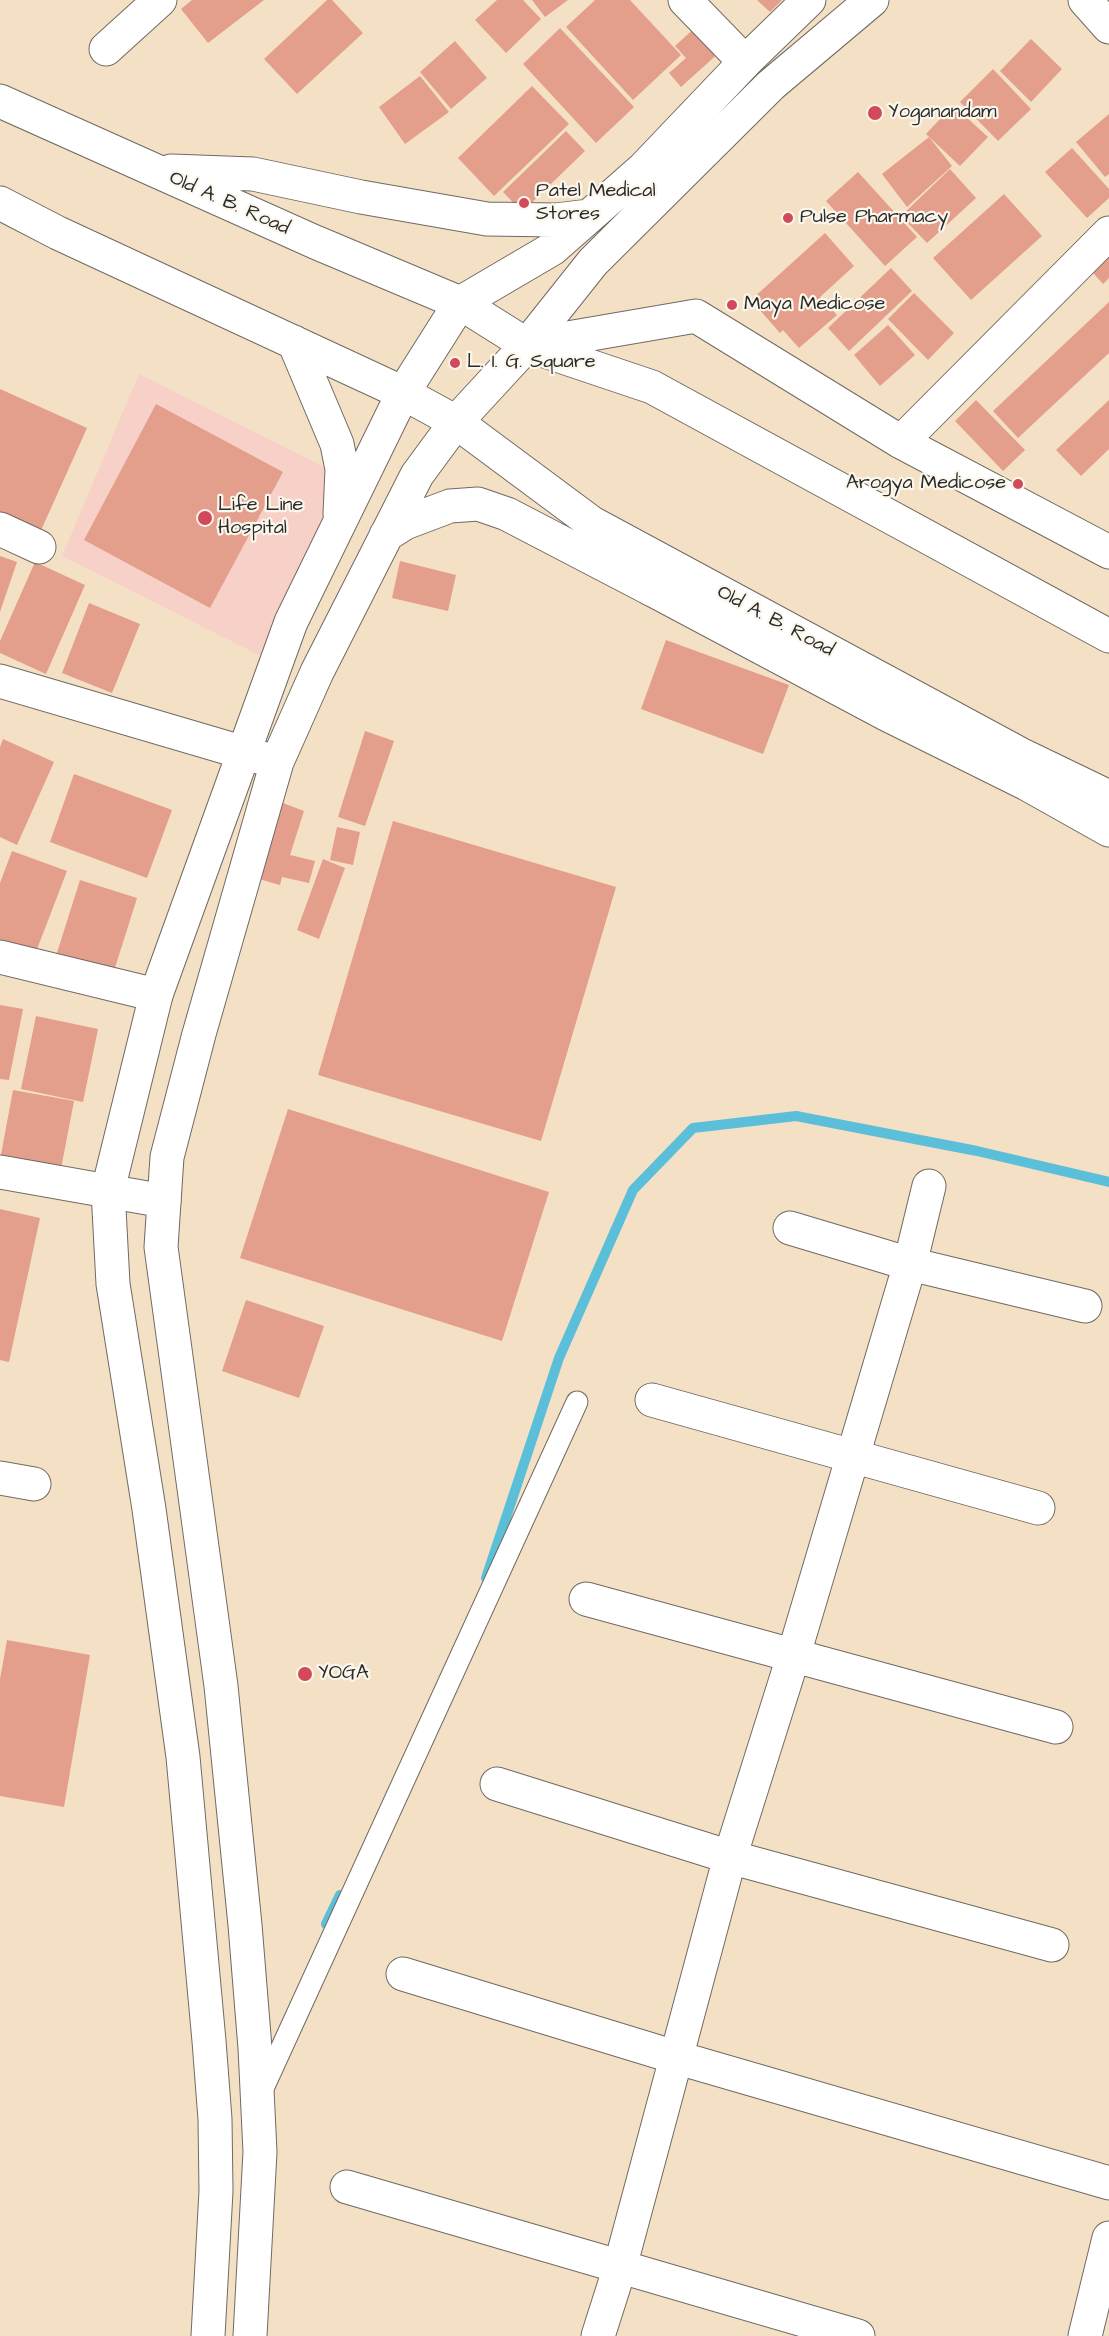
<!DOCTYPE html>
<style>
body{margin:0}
canvas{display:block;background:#f4e0c5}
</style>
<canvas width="1109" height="2336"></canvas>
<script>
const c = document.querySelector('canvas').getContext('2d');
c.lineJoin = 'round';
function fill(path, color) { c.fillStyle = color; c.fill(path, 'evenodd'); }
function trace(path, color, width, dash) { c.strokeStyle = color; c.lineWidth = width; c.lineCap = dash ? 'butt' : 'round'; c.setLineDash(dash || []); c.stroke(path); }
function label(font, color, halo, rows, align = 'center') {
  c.font = font + ' "Architects Daughter",sans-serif'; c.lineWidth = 4.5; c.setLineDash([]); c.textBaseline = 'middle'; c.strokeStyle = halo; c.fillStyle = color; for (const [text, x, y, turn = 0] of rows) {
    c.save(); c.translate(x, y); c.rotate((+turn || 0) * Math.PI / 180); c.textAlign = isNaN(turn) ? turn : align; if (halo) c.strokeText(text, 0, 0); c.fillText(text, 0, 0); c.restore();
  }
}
fill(new Path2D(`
 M139 374 350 480 263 657 62 556Z`), '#f7d1c8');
trace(new Path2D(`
 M486 1578 559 1358 633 1190 693 1128 796 1116 977 1151 1109 1182
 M326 1924 340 1895`), '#5bbfd9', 10);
fill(new Path2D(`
 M192 0H264L208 43 181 9Z
 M327 0H332L363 33 297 94 264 59Z
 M497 0H523L541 19 506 53 475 20Z
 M532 0H568L545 17Z
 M595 0H630L681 55 633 100 566 27Z
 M757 0H782L770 12Z
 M699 24 722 50 681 87 669 73 686 58 675 46Z
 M560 28 634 107 596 143 523 64Z
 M1031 39 1062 69 1031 102 1000 71Z
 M455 41 487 78 451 109 420 72Z
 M993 69 1031 109 998 141 960 102Z
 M420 76 449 112 405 144 379 107Z
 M532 86 569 124 494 196 458 158Z
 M953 105 988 137 960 166 926 134Z
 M1109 114V174L1105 177 1076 142Z
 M566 131 585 151 522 212 503 192Z
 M929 137 952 166 907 207 882 174Z
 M1072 148 1109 189V198L1087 218 1045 172Z
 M950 169 976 198 927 243 901 216Z
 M858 172 917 237 885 266 826 201Z
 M1004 194 1042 236 971 300 933 258Z
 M825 233 854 266 820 297 837 315 799 348 783 330 780 333 751 300Z
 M1109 249V278L1103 284 1085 264Z
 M891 268 912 291 849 351 828 328Z
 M914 293 954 333 928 360 888 319Z
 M1109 302V353L1018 438 993 411Z
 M888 325 915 355 880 386 854 355Z
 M0 389 87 428 38 537 0 520Z
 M976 400 1025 450 1003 471 955 421Z
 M1109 400V449L1081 476 1056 450Z
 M156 404 283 472 210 608 84 540Z
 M0 556 17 562 0 612Z
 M400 561 456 575 448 611 392 598Z
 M35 562 85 585 46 674 0 653V641Z
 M89 603 140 624 112 693 62 673Z
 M666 640 789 685 763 754 641 709Z
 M365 731 394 741 365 826 338 817Z
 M3 739 54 762 17 845 0 837V747Z
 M74 774 172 810 147 878 50 842Z
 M283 803 304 811 290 855 315 861 309 883 282 877 280 885 259 879Z
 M393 821 616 887 541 1141 318 1075Z
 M337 827 360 832 353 865 330 860Z
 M12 851 67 871 34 957 0 944V883Z
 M323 859 345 868 319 939 297 930Z
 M80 880 137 898 113 974 56 956Z
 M0 1005 23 1009 9 1080 0 1079Z
 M36 1016 98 1029 83 1102 21 1089Z
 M13 1090 74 1101 60 1174 0 1160Z
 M288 1109 549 1192 502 1341 240 1258Z
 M0 1209 40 1218 9 1362 0 1360Z
 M246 1300 324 1326 299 1398 222 1371Z
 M7 1640 90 1655 64 1807 0 1796V1679Z`), '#e49e8c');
const service = new Path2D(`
 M260 2095 577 1402`);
const minor = new Path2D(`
 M685 0 745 62
 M1085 0 1109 27
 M106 49 160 0
 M527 345 696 316 901 442 1109 552
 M901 442 1109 233
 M0 529 39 547
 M0 681 272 761
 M0 957 156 995
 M0 1172 164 1201
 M790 1228 910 1264 1085 1306
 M652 1400 1038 1508
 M0 1478 34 1484
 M586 1599 1056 1727
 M497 1784 730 1857 1052 1945
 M403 1974 675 2057 1109 2183
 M347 2187 858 2336
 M598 2336 620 2267 730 1857 794 1654 910 1264 929 1186
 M1085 2336 1109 2238`);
const tertiary = new Path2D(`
 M651 589 886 714 1027 784 1109 830`);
const secondary = new Path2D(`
 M872 0 771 85 593 262 527 345 652 387 1109 636
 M0 101 315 242 460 303 552 249 643 169 745 62 809 0
 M171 171 253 174 361 197 487 219 556 220 589 216
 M0 203 58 233 403 393 456 422 527 345 460 303 403 393 291 622 156 995 108 1190 113 1284 149 1509 183 1757 209 2041 215 2119 216 2191 208 2336
 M294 342 337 444 342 469 340 514
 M386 535 405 523 450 506 478 504 507 514 651 589 665 565
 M250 2336 260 2152 255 2048 245 1925 221 1686 161 1247 167 1157 199 1034 277 762 317 672 417 475 456 422 592 523 1020 754 1109 797`);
trace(service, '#716a61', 23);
trace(minor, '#716a61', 35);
trace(tertiary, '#716a61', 35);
trace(secondary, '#716a61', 35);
trace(service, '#fff', 21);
trace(minor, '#fff', 33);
trace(tertiary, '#fff', 33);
trace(secondary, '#fff', 33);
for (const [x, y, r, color] of [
 [875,113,8,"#d1495b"],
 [524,203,6,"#d1495b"],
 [788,218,6,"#d1495b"],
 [732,305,6,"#d1495b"],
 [455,363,6,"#d1495b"],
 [1018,484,6,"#d1495b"],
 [205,518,8,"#d1495b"],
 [305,1674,8,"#d1495b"]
]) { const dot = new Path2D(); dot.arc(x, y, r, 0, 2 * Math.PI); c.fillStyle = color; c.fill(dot); trace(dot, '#fbf7ec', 2); }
label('20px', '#2b2b2b', '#fbf7ec', [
 ["Yoganandam",888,113],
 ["Patel Medical",536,192],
 ["Stores",536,215],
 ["Pulse Pharmacy",800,218],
 ["Maya Medicose",744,305],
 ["L. I. G. Square",467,363],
 ["Arogya Medicose",1006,484,"right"],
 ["Life Line",218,506],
 ["Hospital",218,529],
 ["YOGA",318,1674]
], 'left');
label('20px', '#2b2b2b', '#fbf7ec', [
 ["Old A. B. Road",229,204,24],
 ["Old A. B. Road",775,622,28]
]);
</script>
